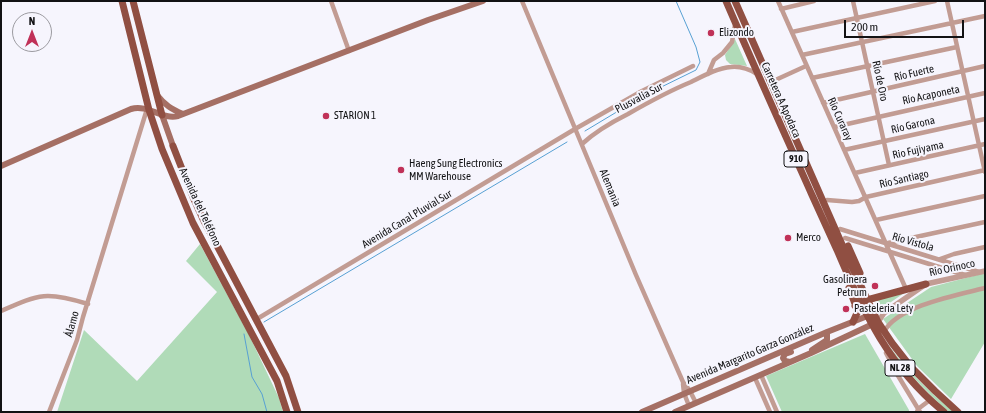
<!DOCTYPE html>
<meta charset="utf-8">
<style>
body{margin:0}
#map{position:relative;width:986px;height:413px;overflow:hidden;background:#f6f5fd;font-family:"Asap Condensed",sans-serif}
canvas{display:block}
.frame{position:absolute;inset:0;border:2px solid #121214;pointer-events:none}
.north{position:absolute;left:12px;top:12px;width:40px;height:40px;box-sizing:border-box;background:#f6f5fd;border:1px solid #9b9aa0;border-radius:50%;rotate:0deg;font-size:11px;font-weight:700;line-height:16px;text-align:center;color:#121214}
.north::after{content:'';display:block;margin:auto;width:14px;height:18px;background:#c03158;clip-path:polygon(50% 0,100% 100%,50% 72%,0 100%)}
.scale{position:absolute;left:844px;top:20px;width:120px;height:18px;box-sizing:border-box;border:2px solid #121214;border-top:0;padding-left:5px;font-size:12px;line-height:14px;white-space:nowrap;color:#121214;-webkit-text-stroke:3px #f6f5fd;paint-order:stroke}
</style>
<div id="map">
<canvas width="986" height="413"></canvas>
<div class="frame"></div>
<div class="north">N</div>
<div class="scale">200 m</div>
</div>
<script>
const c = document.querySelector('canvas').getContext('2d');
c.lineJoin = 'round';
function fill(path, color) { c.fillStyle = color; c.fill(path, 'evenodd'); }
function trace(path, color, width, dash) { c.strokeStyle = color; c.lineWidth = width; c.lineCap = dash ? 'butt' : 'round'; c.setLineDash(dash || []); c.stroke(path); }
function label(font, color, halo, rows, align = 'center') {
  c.font = font + ' "Asap Condensed",sans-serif'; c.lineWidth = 4; c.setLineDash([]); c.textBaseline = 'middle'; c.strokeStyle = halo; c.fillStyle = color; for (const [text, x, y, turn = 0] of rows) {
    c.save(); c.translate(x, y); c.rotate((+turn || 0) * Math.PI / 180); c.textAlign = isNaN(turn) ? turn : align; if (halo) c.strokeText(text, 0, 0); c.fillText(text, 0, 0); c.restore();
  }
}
fill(new Path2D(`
 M735 39 747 66 730 64 726 60 725 55Z
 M200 244 250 337 279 398 283 412H57L84 330 137 381 217 292 186 261Z
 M985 273V342L951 399 917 366 883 319 931 287Z
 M910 289 878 311 875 309V304L877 300Z
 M865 334 909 410V412H782L766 376Z
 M884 339C904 367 928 391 954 412H949C924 390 902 367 884 339Z`), '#b0dbb8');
trace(new Path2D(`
 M585 131 645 95 696 70 700 62 696 47 676 1
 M264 322 567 142
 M244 334 252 377 262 394 267 412`), '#57a0d3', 1);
trace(new Path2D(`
 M331 1 349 51
 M522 1 636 275 683 382 690 391 696 403
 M778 1 906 289
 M853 1 889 165
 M947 1 985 172
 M781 9 814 1
 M792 32 935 1
 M802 55 985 16
 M708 74 714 60 723 53 732 42 735 25
 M812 78 957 47
 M771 82 806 66
 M823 103 985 66
 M834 127 985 93
 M582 144C596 131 612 122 628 114 649 102 669 91 691 82 703 76 717 68 731 67 741 66 749 69 757 74
 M844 150 985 119
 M855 173 985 144
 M827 200 852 202 859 201 866 197 985 170
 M876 220 985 196
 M840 229 979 272
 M845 238 965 275
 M888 243 985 222
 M940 259 954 254 985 247
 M1 311C40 294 46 291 88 304
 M257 319 575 129 642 91 693 66
 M884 332C897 306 957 295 985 288
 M886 353 897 374 920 412
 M761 375 777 412
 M755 378 770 412
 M683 384 684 393 689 406
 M49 412 77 340 83 317 147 109
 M917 412 918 409 930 400`), '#c29c93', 4.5);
trace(new Path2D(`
 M878 322 884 313 926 284 985 271`), '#c29c93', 5.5);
trace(new Path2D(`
 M157 95C165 105 171 109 183 114
 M162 115 173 146
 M1 166 131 109C148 104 162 120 178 116L428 20 483 1
 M812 350 827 340V332
 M790 362 785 361 783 358 785 354 791 352
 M642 412 827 332 870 315
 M675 412 811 353 875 323`), '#a56f64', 6);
trace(new Path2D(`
 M122 1 149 110 162 149 193 223 277 381 287 412
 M133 1 162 115
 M726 1C754 66 783 130 812 195 820 213 829 232 837 250 864 314 889 367 944 412
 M735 1 851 265 878 322 892 343 910 366 935 391 958 412
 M173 146 193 197 203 219 286 376 298 412
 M848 246 860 273
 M849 288 857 309V313L853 322
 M855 306 867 300 926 284`), '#904f42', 7);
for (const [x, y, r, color] of [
 [711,33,4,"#c03158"],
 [326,116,4,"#c03158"],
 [401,170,4,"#c03158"],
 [788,238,4,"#c03158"],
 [875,286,4,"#c03158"],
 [846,309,4,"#c03158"]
]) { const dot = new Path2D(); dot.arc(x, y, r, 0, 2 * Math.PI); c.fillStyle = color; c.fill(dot); trace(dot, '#f6f5fd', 1.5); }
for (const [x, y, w] of [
 [796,159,24],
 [900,368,30]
]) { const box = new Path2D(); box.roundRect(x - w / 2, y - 8, w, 16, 3); c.fillStyle = '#f6f5fd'; c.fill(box); trace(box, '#121214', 1); }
label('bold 10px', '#121214', null, [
 ["910",796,159],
 ["NL 28",900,368]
]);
label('11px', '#121214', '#f6f5fd', [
 ["Elizondo",719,33],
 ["STARION 1",334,116],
 ["Haeng Sung Electronics",409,164],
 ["MM Warehouse",409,177],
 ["Merco",796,238],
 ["Gasolinera",867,280,"right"],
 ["Petrum",867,293,"right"],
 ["Pasteleria Lety",854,309]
], 'left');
label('11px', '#121214', '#f6f5fd', [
 ["Río Fuerte",914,73,-13],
 ["Río de Oro",880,81,78],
 ["Río Acaponeta",931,95,-12],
 ["Plusvalia Sur",639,98,-28],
 ["Carretera A Apodaca",781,100,66],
 ["Río Curaray",840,119,66],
 ["Río Garona",913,125,-13],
 ["Rio Fujiyama",918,150,-12],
 ["Río Santiago",904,179,-13],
 ["Alemania",610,188,68],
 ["Avenida del Teléfono",200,207,65],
 ["Avenida Canal Pluvial Sur",407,219,-31],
 ["Río Vistola",913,242,16],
 ["Río Orinoco",952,268,-12],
 ["Álamo",72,324,-74],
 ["Avenida Margarito Garza González",750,354,-23]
]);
</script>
